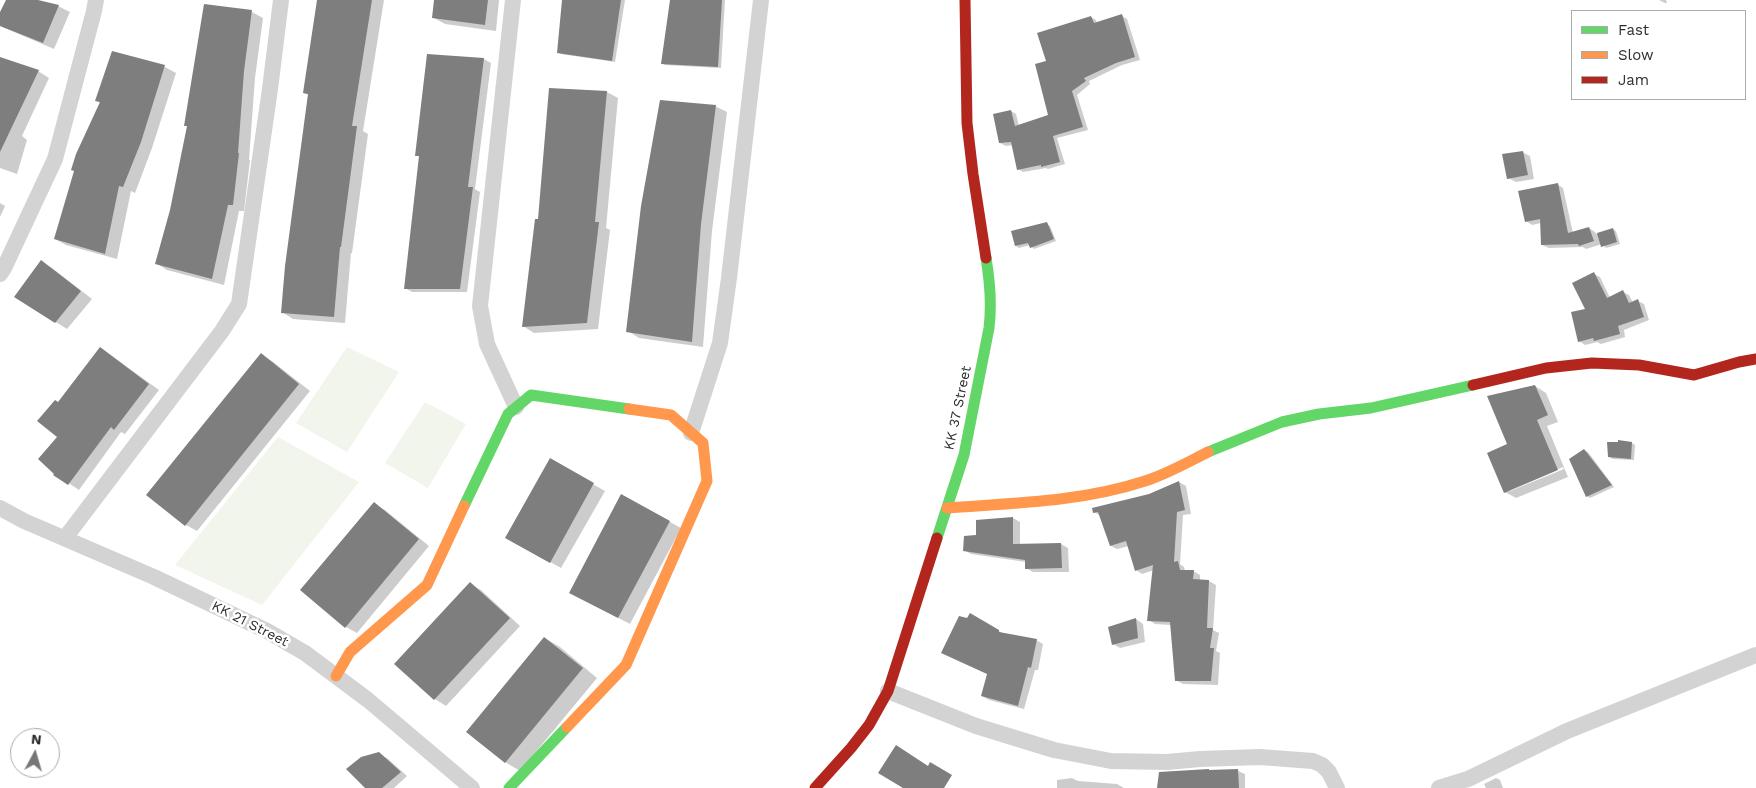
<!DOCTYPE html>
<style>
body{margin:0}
#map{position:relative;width:1756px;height:788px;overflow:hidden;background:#fff;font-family:"Work Sans",sans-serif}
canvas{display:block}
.legend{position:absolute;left:1571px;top:10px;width:175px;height:90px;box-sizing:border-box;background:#fff;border:1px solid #ababab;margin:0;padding:6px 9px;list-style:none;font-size:15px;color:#2e2e2e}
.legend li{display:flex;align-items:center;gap:10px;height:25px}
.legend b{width:25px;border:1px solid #ababab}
.north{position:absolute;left:10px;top:728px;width:50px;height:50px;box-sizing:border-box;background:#fff;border:1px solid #ababab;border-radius:50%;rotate:6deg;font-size:14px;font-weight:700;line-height:20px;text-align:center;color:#2e2e2e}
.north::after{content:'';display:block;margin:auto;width:18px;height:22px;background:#777;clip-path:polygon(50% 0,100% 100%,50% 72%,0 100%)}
</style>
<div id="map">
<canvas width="1756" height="788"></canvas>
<ul class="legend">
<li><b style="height:6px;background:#63d668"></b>Fast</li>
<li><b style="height:6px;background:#ff974d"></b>Slow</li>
<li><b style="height:6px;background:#b3261e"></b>Jam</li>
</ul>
<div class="north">N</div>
</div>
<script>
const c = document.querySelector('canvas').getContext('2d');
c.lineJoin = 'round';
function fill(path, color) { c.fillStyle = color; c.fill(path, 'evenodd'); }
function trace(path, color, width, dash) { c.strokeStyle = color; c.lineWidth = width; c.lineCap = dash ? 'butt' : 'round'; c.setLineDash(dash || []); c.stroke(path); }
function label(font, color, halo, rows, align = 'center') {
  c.font = font + ' "Work Sans",sans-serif'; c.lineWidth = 5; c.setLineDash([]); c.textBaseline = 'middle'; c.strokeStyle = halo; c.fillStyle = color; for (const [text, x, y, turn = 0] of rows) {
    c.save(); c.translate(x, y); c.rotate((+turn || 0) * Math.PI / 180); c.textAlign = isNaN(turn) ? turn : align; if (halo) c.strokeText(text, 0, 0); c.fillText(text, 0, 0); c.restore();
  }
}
fill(new Path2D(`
 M347 347 399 372 347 452 296 423Z
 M425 402 466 424 428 488 385 463Z
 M278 437 359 482 262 605 175 565Z`), '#f2f5eb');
fill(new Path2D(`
 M7 0H32L58 6 70 12 54 49 0 26V15Z
 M319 0H384L363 131 368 134 352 253H351L345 323 293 319 282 312 309 95 304 93Z
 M436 0H499L496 31 445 24 434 18Z
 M563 0H625L615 62 561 54 558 52Z
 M671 0H725L721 68 665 65 662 63Z
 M1659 0H1666L1667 3H1665Z
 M252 12 263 18 255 78 249 160H250L244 211H239L224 285 167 270 156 263 172 210 188 126Z
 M1122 16 1127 19 1140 60 1122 65 1089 81 1090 84 1077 95 1088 130 1057 138 1065 164 1048 169 1046 168 1023 172 1018 169 1013 145 1006 146 1000 143 1011 111 1016 114 1019 126 1050 116 1048 62 1091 17 1096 20 1097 23Z
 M113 52 165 67 176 73 152 148 135 193 131 191 117 259 66 245 55 239 100 103 96 100Z
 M429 56 484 59 491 63 475 189 480 192 467 292H412L405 288 420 157 416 155Z
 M0 58 38 71 49 78 22 136 27 140 17 174 0 168Z
 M550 89 607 92 618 98 606 228 610 230 598 329 534 333 523 326 539 220Z
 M715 106 727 112 712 231 703 347 639 338 628 331Z
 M1522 152 1530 156 1534 179 1516 182 1508 178Z
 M1557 184 1563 188 1573 233 1589 228 1595 232 1596 234 1613 229 1616 231 1620 244 1606 248 1602 244 1586 249 1583 247 1549 248 1542 245 1541 223 1532 225 1526 221Z
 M0 203 5 206 0 217Z
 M1047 224 1050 226 1056 241 1034 249 1030 245 1019 248 1016 246Z
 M41 262 52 268 92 299 67 329 15 297Z
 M1594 274 1600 277 1610 298 1623 292 1629 295 1633 303 1638 301 1644 304 1649 320 1624 330 1625 337 1601 344 1597 342 1585 345 1579 341Z
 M101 348 159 390 125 434 121 432 79 490 55 474 58 437 59 404Z
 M261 355 272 361 310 391 197 531 186 525Z
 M1535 386 1546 393 1558 422 1547 426 1568 477 1516 498 1505 492 1509 445ZM1563 467 1564 469 1510 491V489Z
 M1632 443 1635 445 1634 460 1613 459 1609 457Z
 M1584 450 1588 452 1614 487 1590 498 1587 496Z
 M550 460 605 491 561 568 507 538Z
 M1179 482 1186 486 1191 514 1183 515 1180 564 1184 567 1185 571H1193L1200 575V581H1209L1216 585 1213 630 1219 633 1216 651 1220 653 1218 685 1183 684 1176 680 1171 625 1155 624 1149 620 1154 570 1142 574 1136 570 1129 546 1117 549 1111 546 1101 516 1094 512 1150 496Z
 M622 496 681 528 630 624 582 599Z
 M374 504 385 510 429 546 357 633 346 627 302 590Z
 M1013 518 1020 522V545L1061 544 1068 548 1069 572H1033L1026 568V562L971 554 964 550 977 537Z
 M470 584 481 590 520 626 446 706 435 699 396 664Z
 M970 615 1004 634 1036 640 1043 644 1038 670H1035L1024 709 989 700 982 696 988 674 968 619Z
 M1136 619 1143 624 1145 642 1120 648 1113 644Z
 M545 638 560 647 597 678 520 771 505 762Z
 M379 754 387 758 407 776 394 788H367Z
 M1211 771H1238L1245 774V788H1158Z
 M1072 778 1078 781 1117 784 1124 788H1057V780Z
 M1496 778 1500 780 1503 788H1486L1484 784Z`), '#0003');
fill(new Path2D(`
 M6 0H38L59 5 43 43 0 26V12Z
 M317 0H372L352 126H357L341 247H340L334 317 281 313 285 266 308 94 303 93Z
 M434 0H488L485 25 432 18Z
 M562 0H621L612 61 557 53Z
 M670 0H722L718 67 661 64Z
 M204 4 252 10 244 71 238 153H239L233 205H228L212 279 155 264 170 210 187 126H184Z
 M1122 14 1135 57 1116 63 1084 78 1086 81 1072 91 1083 127 1053 136 1060 162 1041 167V165L1017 170 1011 142 999 143 993 114 1011 110 1015 126 1048 115 1035 64 1046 61 1037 33 1091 16 1094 23Z
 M112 51 165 65 141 142 123 187 119 186 105 254 54 239 74 171 71 170 76 154 100 102 95 101Z
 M427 54 484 58 468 187H473L460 289H404L419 156H415Z
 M0 57 39 70 0 152Z
 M549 88 607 91 595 222H599L587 323 522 327 535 219H538Z
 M660 100 716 105 701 224 692 342 626 332 641 206Z
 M1523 151 1528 175 1507 179 1502 154Z
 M1558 183 1568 233 1589 227 1594 241 1579 246 1578 244 1541 245 1540 219 1525 222 1518 191Z
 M1047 222 1054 239 1030 248 1028 243 1015 246 1011 231Z
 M1613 228 1617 242 1601 247 1597 233Z
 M41 260 81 291 55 323 14 297Z
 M1594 272 1607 298 1623 290 1629 303 1638 299 1644 317 1618 326 1620 334 1594 341 1593 338 1578 342 1571 312 1585 309 1572 283Z
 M100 347 149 384 114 430 111 427 68 485 53 475 54 474 38 459 57 437 37 421 55 400 58 402Z
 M261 353 299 384 185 526 146 495Z
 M1535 385 1548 415 1537 420 1558 470 1504 493 1487 453 1507 444 1487 396Z
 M1618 440 1632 442 1631 459 1608 457 1607 442H1618Z
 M1584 449 1612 485 1586 497 1569 459Z
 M550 458 594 483 550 563 505 538Z
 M1179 481 1185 510 1177 512 1174 562 1178 561 1180 570H1194L1193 579 1209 580 1207 628H1213L1210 648H1214L1211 681H1175L1170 622 1147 621 1153 565 1135 571 1126 541 1110 546 1098 512 1093 513 1092 508 1149 494Z
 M621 494 670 521 618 618 569 593Z
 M374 502 419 539 345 628 300 590Z
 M1013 517V544L1061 543 1062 568 1025 569V560L963 551 964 536 976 535V520Z
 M470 582 510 618 434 700 394 664Z
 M970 613 999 630V632L1037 639 1031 668 1028 667 1018 706 981 696 987 674 941 653 959 616 967 618Z
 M1136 618 1138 638 1112 645 1108 627Z
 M544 637 583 668 505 763 466 732Z
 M896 745 928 766 930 762 952 775 944 788H903L878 773Z
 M379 752 401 772 382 788H365L346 769 361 757Z
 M1209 769V770L1238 769 1239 788H1157L1159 772Z`), '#7e7e7e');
trace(new Path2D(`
 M513 0 480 306 487 344 516 407
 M0 274 4 268 55 159 94 11 96 0
 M691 433 720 343 729 278 761 0
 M0 508 24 521 154 577 267 631 305 653 368 700 472 788
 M65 538 222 331 239 304 270 89 281 0
 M888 691 976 726 1054 750 1111 761 1167 762 1200 759 1260 757 1313 761 1322 765 1329 772 1337 788
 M1439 788 1468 779 1567 731 1756 655`), '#d3d3d3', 16);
trace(new Path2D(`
 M1208 452 1282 422 1319 414 1371 408 1473 385
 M464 506 508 414 531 395 629 409
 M937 538 964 455 989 328C992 304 990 282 986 258
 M509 788 567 727`), '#63d668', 11);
trace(new Path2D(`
 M947 508C1013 503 1081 502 1145 481 1167 474 1188 462 1208 452
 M336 676 350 652 427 585 464 506
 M567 727 626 665 707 481 703 443 671 415 629 409`), '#ff974d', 11);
trace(new Path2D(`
 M965 0 967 123 973 174 986 258
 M1473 385 1546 368 1592 363 1639 365 1694 375 1739 362 1756 359
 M815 788 851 748 869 725 888 691 937 538`), '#b3261e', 11);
label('14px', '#2e2e2e', '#fff', [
 ["KK 37 Street",958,408,-78],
 ["KK 21 Street",250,624,27]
]);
</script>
